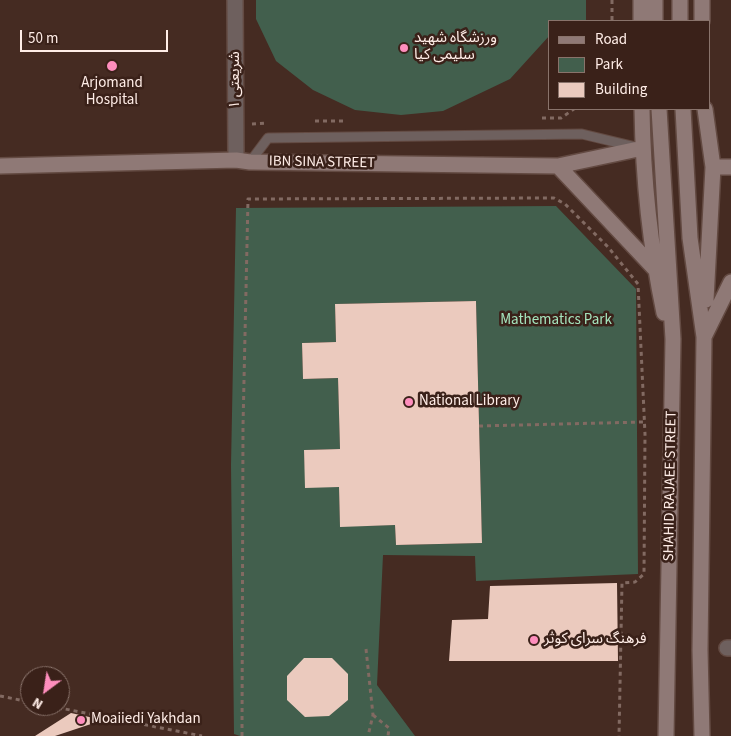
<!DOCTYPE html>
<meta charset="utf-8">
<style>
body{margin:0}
#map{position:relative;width:731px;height:736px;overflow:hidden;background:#452b22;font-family:"Source Sans 3",sans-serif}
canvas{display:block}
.legend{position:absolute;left:548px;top:20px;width:162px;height:90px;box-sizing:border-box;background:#3a2119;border:1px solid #89736b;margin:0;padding:6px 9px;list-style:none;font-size:15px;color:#ffede7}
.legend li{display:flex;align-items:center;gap:10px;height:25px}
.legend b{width:25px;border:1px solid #89736b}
.north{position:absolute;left:20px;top:666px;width:50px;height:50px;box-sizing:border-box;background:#3a2119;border:1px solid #89736b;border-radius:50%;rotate:211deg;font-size:14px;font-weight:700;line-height:20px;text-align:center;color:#ffede7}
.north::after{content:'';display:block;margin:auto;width:18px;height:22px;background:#fe8ebd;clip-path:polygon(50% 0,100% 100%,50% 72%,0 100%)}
.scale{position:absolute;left:20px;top:30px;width:148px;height:22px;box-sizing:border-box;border:2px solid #ffede7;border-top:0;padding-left:6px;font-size:15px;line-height:18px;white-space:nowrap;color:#ffede7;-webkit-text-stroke:4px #3a2119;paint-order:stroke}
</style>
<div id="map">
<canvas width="731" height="736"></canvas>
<ul class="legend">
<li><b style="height:6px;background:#8f7976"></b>Road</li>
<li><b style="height:14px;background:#425f4d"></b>Park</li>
<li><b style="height:14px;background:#ebcabe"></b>Building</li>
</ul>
<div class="north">N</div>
<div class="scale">50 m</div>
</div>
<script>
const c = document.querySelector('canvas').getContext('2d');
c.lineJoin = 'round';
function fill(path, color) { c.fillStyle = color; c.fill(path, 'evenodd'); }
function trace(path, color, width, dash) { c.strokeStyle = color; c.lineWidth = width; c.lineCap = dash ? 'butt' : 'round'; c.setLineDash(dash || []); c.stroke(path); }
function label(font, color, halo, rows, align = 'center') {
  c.font = font + ' "Source Sans 3","Noto Sans Arabic",sans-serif'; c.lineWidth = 5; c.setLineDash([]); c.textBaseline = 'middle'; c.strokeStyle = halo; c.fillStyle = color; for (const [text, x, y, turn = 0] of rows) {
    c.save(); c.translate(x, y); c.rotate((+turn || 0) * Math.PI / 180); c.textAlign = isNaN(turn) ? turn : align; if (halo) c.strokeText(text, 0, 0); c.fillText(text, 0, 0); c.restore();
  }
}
fill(new Path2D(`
 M256 0H586V21H550V35L510 79 443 111 401 115 355 110 313 90 276 61 256 19Z
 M556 206 636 289 638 574 476 581 475 556 383 555 377 685 415 736H240L234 734 231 465 236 208ZM476 301 482 543 396 545 395 525 340 526 339 487H306L304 450 340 449 338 378 303 379 302 343 336 342 335 304Z`), '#425f4d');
fill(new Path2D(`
 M476 301 482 543 396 545 395 525 340 527 339 487 305 488 304 450 340 449 338 378 303 379 302 343 336 342 335 304Z
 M617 583 618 661H449L452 620 488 619 490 586Z
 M304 658H332L348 674V700L329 716 305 717 287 700V676Z
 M71 713 103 720 55 736H35Z`), '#ebcabe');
const lane = new Path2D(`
 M250 162 268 138 582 134 636 147`);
const street = new Path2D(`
 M235 0 236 160
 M727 648H731`);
const secondary = new Path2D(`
 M641 0V21
 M655 21V0
 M680 21V0
 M702 21V0
 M642 109C643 177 650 246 664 313
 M659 109 673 339 666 736
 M683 109 690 238 704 337 700 650 702 736
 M705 109 713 167 706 300
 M0 166 236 160 250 162 558 166 643 148
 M558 166 655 269
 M713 167H731
 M704 337 731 282`);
trace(lane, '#634a42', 11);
trace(street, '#634a42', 18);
trace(secondary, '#634a42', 18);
trace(new Path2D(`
 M612 0V21
 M542 118H561L574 109
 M315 121H344
 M252 124 266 123
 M479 426 643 422
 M366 649 373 715 368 736
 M0 696 30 702
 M50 706 202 736
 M373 715 389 728 388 736
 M242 736 243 426 248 199 554 198 565 204 608 247 638 284 645 434 644 574 635 582 622 583 619 736`), '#826a62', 3, [4, 4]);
trace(lane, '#6e605e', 9);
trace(street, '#6e605e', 15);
trace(secondary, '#8f7976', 15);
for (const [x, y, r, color] of [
 [404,48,5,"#fe8ebd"],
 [112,66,6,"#fe8ebd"],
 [409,402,5,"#fe8ebd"],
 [534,640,5,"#fe8ebd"],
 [81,720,5,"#fe8ebd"]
]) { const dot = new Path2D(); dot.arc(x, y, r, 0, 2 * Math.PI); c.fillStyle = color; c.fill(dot); trace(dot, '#3a2119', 2); }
label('15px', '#ffede7', '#3a2119', [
 ["ورزشگاه شهید",414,39],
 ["سلیمی کیا",414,56],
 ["Arjomand",112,84,"center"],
 ["Hospital",112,101,"center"],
 ["National Library",419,402],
 ["فرهنگ سرای کوثر",544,640],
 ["Moaiiedi Yakhdan",91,720]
], 'left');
label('15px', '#ffede7', '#3a2119', [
 ["شریعتی ۱",236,80,-90],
 ["IBN SINA STREET",322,163,1],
 ["SHAHID RAJAEE STREET",671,486,-89]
]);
label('15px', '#a5e5be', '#3a2119', [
 ["Mathematics Park",556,321]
]);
</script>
